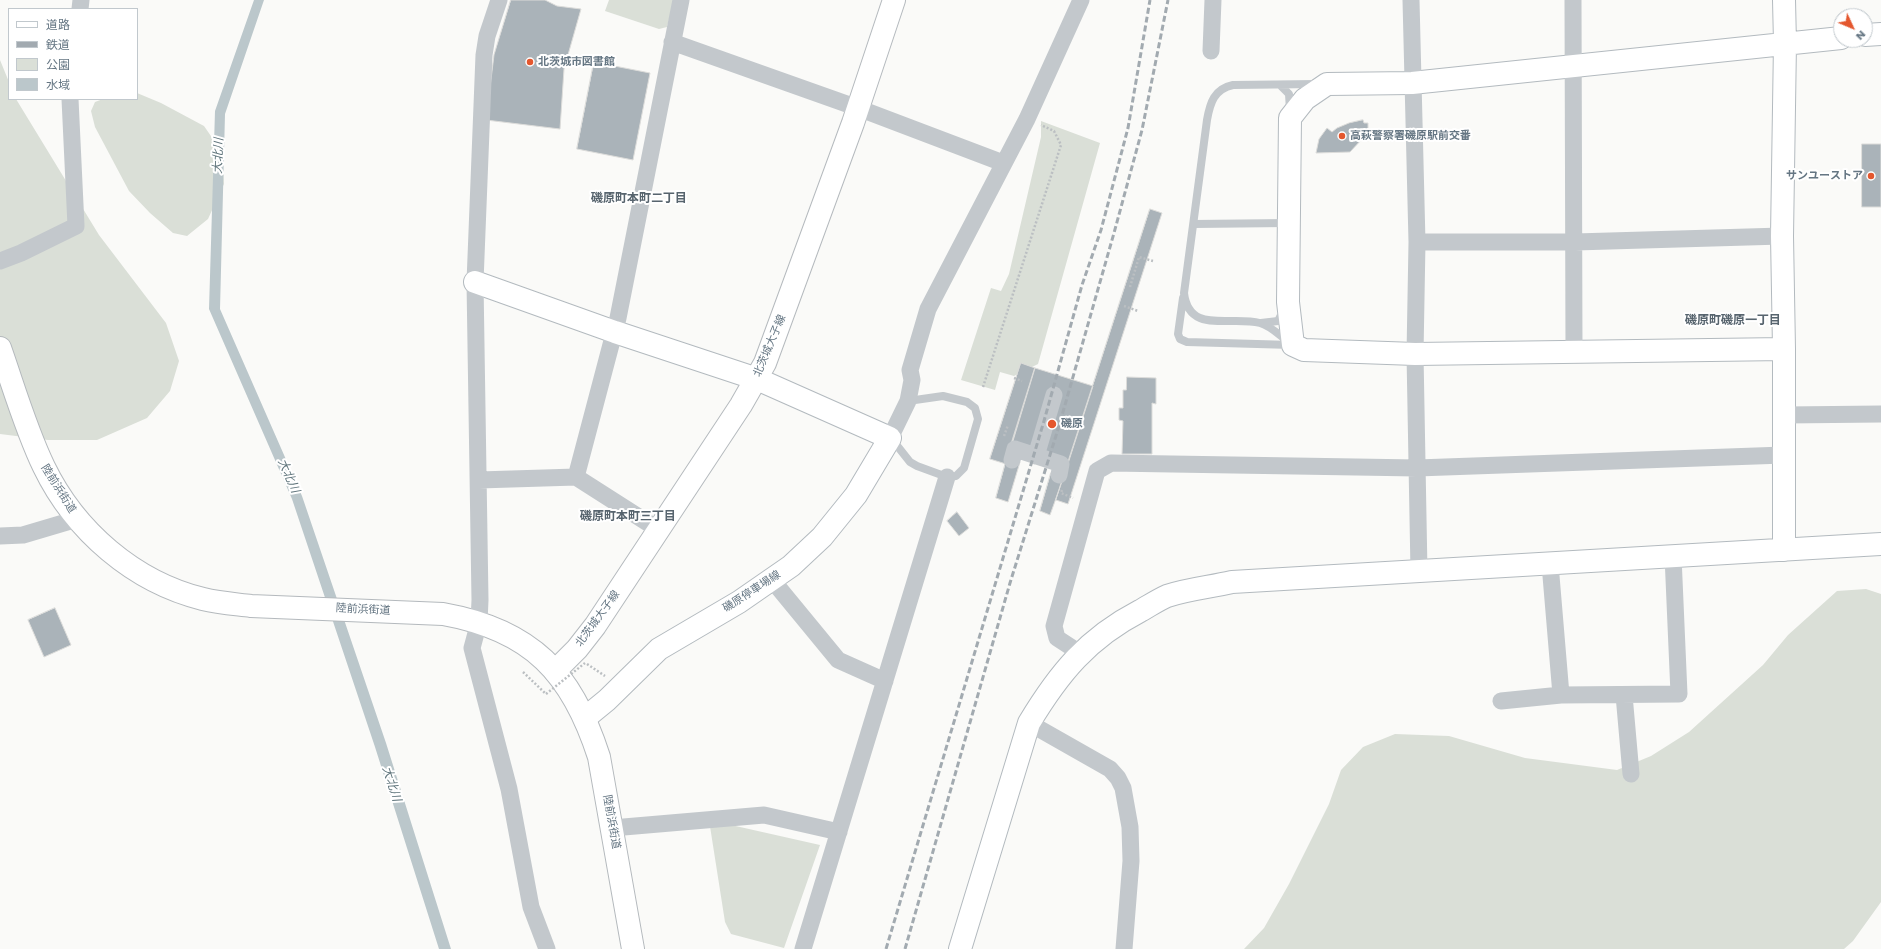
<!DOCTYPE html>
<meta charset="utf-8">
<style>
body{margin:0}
#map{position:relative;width:1881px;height:949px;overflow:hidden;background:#fafaf8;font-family:Poppins,"Noto Sans JP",sans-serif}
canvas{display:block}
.legend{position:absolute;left:8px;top:8px;width:130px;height:92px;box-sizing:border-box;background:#fff;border:1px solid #c1c8cd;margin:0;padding:5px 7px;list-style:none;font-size:12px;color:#657683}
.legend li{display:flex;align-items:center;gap:8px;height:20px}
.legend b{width:20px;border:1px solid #c1c8cd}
.north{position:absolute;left:1833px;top:8px;width:40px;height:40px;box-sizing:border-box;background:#fff;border:1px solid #c1c8cd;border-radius:50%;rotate:134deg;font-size:11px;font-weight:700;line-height:16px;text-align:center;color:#657683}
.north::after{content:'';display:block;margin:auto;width:14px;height:18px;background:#e4572e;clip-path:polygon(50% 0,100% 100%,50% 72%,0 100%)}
</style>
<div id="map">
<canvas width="1881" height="949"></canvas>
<ul class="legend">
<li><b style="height:5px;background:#fff"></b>道路</li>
<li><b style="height:5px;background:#a2aab0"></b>鉄道</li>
<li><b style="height:11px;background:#dadfd7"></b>公園</li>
<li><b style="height:11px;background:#bbc7cb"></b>水域</li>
</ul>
<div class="north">N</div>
</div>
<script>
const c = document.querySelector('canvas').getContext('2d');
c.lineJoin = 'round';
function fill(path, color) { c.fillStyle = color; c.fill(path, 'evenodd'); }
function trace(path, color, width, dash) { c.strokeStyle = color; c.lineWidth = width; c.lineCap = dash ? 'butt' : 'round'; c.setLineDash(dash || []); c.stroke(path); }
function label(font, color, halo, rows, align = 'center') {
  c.font = font + ' Poppins,"Noto Sans JP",sans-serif'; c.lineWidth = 4; c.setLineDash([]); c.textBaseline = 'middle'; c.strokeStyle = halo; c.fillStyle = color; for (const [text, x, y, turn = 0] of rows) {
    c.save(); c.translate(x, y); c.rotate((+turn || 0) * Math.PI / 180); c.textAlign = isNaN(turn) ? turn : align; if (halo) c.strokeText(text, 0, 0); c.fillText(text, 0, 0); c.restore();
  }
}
fill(new Path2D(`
 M609 0H674L667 27 659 29 605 11Z
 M0 60 9 82V99H16L99 235 166 323 179 361 170 391 147 418 97 440H48L0 434Z
 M137 93 161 103 204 126 222 152 224 184 208 219 187 236 173 233 150 213 129 191 95 127 91 111 95 102 103 99H137Z
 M1041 121 1100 143 1038 364 1014 376 1000 372 995 390 961 380 991 288 1001 291 1009 274 1041 137Z
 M1866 589 1881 594V902L1853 941 1844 949H1244L1264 928 1289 884 1329 804 1341 770 1363 747 1395 734 1449 736 1525 758 1617 770 1651 756 1689 732 1763 665 1788 635 1837 591Z
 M709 820 820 845 784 948 731 934 725 922Z`), '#dadfd7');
fill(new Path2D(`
 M254 0H264L225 114 220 309 302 496 386 743 451 949H439L375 747 292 499 209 309 215 111Z`), '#bbc7cb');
const building = new Path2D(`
 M511 0H545L557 6 581 9 564 69 560 129 486 120 494 55Z
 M594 62 650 73 633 160 577 149Z
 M1363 120 1364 123H1368V133L1364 134 1363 138 1350 152 1316 153 1319 139 1327 128 1332 132 1337 128 1349 123Z
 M1862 144H1881V207H1862Z
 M1150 209 1162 213 1068 504 1056 500Z
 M1021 363 1035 368 1006 464 990 459Z
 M1035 368 1093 386 1064 476 1054 466 1022 455 1007 458Z
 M1127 377 1156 378V404L1152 403V454H1122L1123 421 1119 420V408H1123V390H1126Z
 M1007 458 1020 462 1008 502 996 498Z
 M1051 473 1064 476 1050 515 1040 511Z
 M957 512 969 528 959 536 947 521Z
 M55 608 71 645 44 657 28 620Z`);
fill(building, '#aab3b9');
trace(building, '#dcdcda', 1);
const secondary = new Path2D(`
 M1865 35 1881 34
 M475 282 615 332 757 379 890 438 856 495 822 537 791 566 739 602 659 649 607 700 585 718
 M1784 349 1415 354 1304 350 1293 345 1288 302 1290 118 1305 99 1327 84 1412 83 1841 38
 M1784 550V349L1782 236 1785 43 1784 0
 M960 949 1029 723C1059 673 1088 638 1140 611 1149 606 1158 600 1167 596 1188 589 1211 587 1232 582L1881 544`);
const primary = new Path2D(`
 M555 671 577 649 595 626 741 405 765 363 853 123 894 0`);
const highway = new Path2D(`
 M0 348C14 388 26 430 44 467 75 531 134 582 203 599 219 603 235 604 251 606L443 614C532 630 572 673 599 757L633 949`);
trace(secondary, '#b3babf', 24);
trace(primary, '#b5babe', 24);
trace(highway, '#b4b9bd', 24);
trace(new Path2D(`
 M1130 287 1139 257 1153 261
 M1124 306 1138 311
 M1014 378 1022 381
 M983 387 1061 145 1054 131 1041 125
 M1004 436 1008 425
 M1062 490 1061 493 1073 498
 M587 664 605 676
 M523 672 546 694`), '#bbbfc2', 2.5, [2, 2]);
trace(new Path2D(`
 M1280 85 1289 94 1290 110
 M1194 224 1287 223
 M1183 298 1178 334 1180 339 1187 342 1292 345
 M1261 323 1278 321 1283 311
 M1289 342C1280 336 1271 326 1260 323 1230 315 1189 335 1184 293L1207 120C1210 103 1214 89 1233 85L1317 84
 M891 438 910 462 917 466 947 477 956 476 964 468 978 419 975 408 967 402 943 396 908 401`), '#c3c8cc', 8);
trace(new Path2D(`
 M499 0 487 36 484 55 475 282 480 600 479 622 472 648 509 789 531 907 547 949
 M1411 0 1417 242 1415 354 1419 572
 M1573 0 1574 352
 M80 9 81 0
 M672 42 858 108 1003 163
 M1211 51 1213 0
 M1417 242H1575L1782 236
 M0 261 21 253 76 226 70 99
 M1785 415 1881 414
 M890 438 908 401 912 380 910 370 928 309 1027 119 1081 0
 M1036 456 1054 395
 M1012 460 1015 449 1061 464 1059 475
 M576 477 618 318 681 0
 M479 480 576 477 659 530
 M0 536 23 535 77 519
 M1550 564 1561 695 1679 694 1673 556
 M773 581 838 660 885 681
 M1080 653 1057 638 1054 626 1097 471 1111 463 1417 468 1784 455
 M1624 695 1631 774
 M1501 701 1561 695
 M1029 723 1110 769 1118 778 1123 788 1130 827 1131 861 1124 949
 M612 828 764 815 839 832
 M803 949 947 477`), '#c3c8cc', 17);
trace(secondary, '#fff', 22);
trace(primary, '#fff', 22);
trace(highway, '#fff', 22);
trace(new Path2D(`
 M886 949 1044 421 1082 285 1101 230 1128 128 1150 0
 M905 949 1010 583 1059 426 1114 233 1142 130 1168 0`), '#a2aab0', 3, [6, 3]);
trace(new Path2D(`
 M546 694 585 663`), '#bbbfc2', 2.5, [2, 2]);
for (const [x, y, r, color] of [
 [530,62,4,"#e4572e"],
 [1342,136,4,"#e4572e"],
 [1871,176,4,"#e4572e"],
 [1052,424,5,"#e4572e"]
]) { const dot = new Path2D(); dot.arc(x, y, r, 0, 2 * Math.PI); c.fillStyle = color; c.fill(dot); trace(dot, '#fff', 1.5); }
label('bold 11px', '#657683', '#fff', [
 ["北茨城市図書館",538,62],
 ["高萩警察署磯原駅前交番",1350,136],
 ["サンユーストア",1863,176,"right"],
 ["磯原",1061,424]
], 'left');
label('11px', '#657683', '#fff', [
 ["北茨城大子線",770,346,-67],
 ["陸前浜街道",58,489,58],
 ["磯原停車場線",752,592,-33],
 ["陸前浜街道",363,610,3],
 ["北茨城大子線",598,619,-54],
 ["陸前浜街道",611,822,80]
]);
label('italic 12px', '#60757c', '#fff', [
 ["大北川",219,156,-88],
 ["大北川",288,476,66],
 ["大北川",391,784,72]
]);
label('bold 12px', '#57646e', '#fff', [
 ["磯原町本町二丁目",639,199],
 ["磯原町磯原一丁目",1733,321],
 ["磯原町本町三丁目",628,517]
]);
</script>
